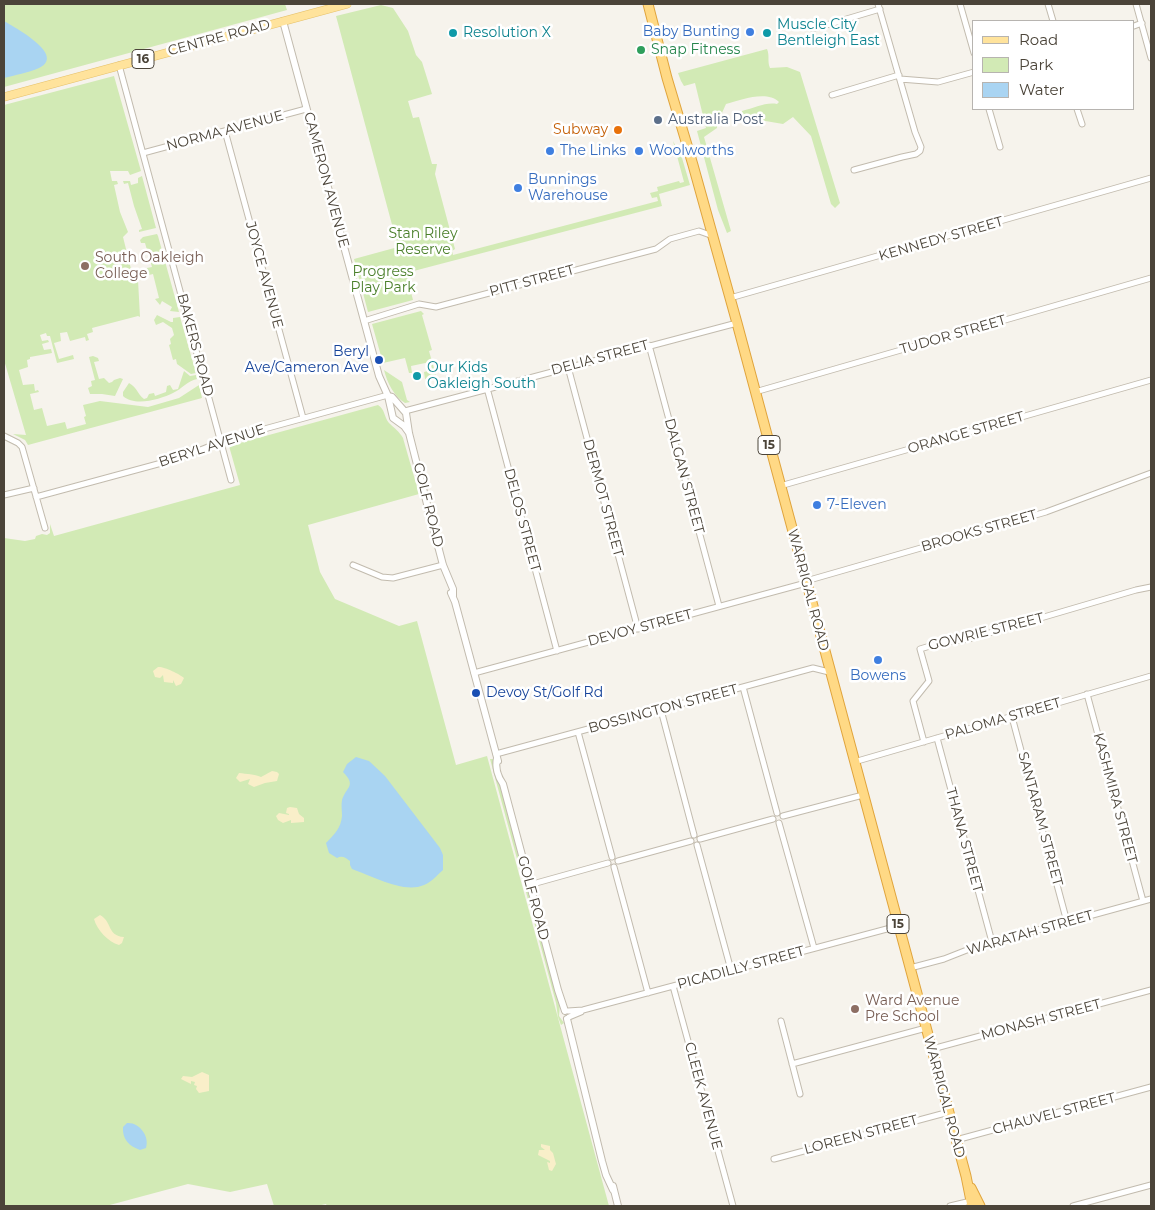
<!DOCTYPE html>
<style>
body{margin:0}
#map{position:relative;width:1155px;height:1210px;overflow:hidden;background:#f6f3ec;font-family:Montserrat,sans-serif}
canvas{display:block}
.frame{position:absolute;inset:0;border:5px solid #4b4439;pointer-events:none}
.legend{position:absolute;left:972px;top:20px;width:162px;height:90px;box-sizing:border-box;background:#fff;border:1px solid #b7b4b0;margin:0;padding:6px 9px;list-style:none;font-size:15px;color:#4b4439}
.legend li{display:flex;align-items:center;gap:10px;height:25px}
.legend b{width:25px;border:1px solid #b7b4b0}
</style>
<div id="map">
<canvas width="1155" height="1210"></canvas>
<div class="frame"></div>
<ul class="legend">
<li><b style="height:6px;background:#ffe39c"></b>Road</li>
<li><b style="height:14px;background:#d2eab5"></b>Park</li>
<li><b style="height:14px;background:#a9d4f2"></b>Water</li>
</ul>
</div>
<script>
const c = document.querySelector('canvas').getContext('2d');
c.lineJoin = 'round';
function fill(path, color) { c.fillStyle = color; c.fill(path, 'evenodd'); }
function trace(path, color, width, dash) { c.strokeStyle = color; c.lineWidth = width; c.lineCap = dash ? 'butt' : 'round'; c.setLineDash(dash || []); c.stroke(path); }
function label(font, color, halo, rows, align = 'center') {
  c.font = font + ' Montserrat,sans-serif'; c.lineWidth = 5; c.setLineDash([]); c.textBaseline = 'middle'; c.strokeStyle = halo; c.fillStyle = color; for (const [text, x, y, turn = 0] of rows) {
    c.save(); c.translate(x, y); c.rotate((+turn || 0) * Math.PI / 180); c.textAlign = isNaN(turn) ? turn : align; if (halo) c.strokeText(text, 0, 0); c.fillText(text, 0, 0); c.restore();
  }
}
fill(new Path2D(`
 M4 4H285L287 10 4 87Z
 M381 5 393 8 408 31 416 55 422 62 432 94 408 101 413 118 419 117 432 164H437L435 174 455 249 452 251 453 255 658 201 657 197 652 198 650 193 658 191 657 187 679 181 680 183 684 182 673 141 682 158 690 185 659 194 662 206 406 273 413 300 368 312 354 259 398 247 336 16Z
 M767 49C770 56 767 61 770 68L787 67 800 72 840 203 835 208 831 204 811 136 793 117 783 124 742 117V111C755 108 765 102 777 104L779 102C767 90 740 100 726 104L717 124V128L704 137 731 231 727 233 718 210 697 131 706 128 695 83 684 86 681 81 678 73Z
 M114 76 141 171 130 175 128 171H110L112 181H117L118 184 114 185 120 212 128 232 123 237 133 277 138 280 140 317 138 316 92 328 93 332 87 334 89 340 86 341 85 337 70 341 67 332 60 333 61 341 54 343 59 359 73 355 74 359 57 363 50 336H47L46 333 40 335 42 341 48 340 49 342 42 344 44 350 51 349 52 353 30 357V359L27 360 28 367 19 370 23 385 34 384 35 391 38 390 39 392 30 394 34 410 42 408 47 426 65 422 67 429 86 424 84 417 86 416 83 405 100 401 148 407 179 398 199 385 202 398 28 445 25 440 13 434 26 435 4 360V105Z
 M142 176 156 228 139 232V230L142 229 134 206 128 183 124 184 123 181H130L131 185 138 183V178Z
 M157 234 158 236 179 312 170 311 172 307 162 301 160 305 155 299 159 298 153 274 149 275 147 268 152 267 145 243H141L140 240 143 237Z
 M421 311 424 314 422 315 432 350 429 351 437 379 429 381 428 378 425 379 424 372 432 370 430 362 411 366 412 373H409L405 358 383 363 372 324Z
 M157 315 171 322H173V318L180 317 196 373 191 374 177 364 176 359 173 360 169 345 171 344 170 339 174 335 172 328 163 322 156 325 154 320Z
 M93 356 98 358 99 361 94 362 99 379 104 378 109 383 112 382 114 380 120 378 123 379 115 396 102 394H90L88 388 92 386 91 381 95 380 89 357Z
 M384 370 402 382 407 400 410 402 405 403C394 397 387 382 384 370Z
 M184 371 190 376 196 375 197 379C187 381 182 389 173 393 161 399 135 407 123 396V392L129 383C138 388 137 394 144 399L147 398 149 394 154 393 155 396 166 392 167 386 170 385 173 390 178 389Z
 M378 405C385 409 384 417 389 423 394 428 399 431 403 438L419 494 308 525 320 572 335 599 399 626 417 621 456 765 487 756 609 1206H327L326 1204 317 1206H274L267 1184 230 1192 188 1184 106 1206H4V538L25 541 35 539 36 536 42 534 47 535 50 533V524L54 536 240 485 229 446Z
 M490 759H493L560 1004 559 1016 564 1023 561 1025 558 1017 556 1003Z`), '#d2eab5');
fill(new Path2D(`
 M158 667C163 666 180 674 184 678L181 684 176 686 173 680V683L164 682 163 675 160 678 155 677 153 671Z
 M272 771 277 772 279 774 277 781 265 783 254 787 248 784 250 779 240 782 236 778 239 773C247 774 254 774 261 777Z
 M290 807 297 808 299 814 304 818V822L291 823V820L283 823 278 820 276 816 279 813 289 815V814L286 813 287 808Z
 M100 915C112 921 107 936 124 937L122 943 119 945C108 942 97 930 94 919Z
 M202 1072 209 1075V1091L199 1093 196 1089 197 1086 194 1085 195 1082 191 1081V1084L181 1079 183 1076 192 1077Z
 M541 1144 550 1146V1150L553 1153 556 1164 552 1171 549 1170 547 1162 550 1163V1161L538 1155 539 1150H545L541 1147Z`), '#f9efc9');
fill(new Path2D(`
 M4 21C14 27 67 55 39 68 28 73 15 75 4 78Z
 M356 757 369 761 385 776 440 848 443 855V870C437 875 432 882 424 885 404 894 372 876 352 869L350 865V861C346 858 342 855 337 858L329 853 326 843C334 835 341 828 342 816 342 811 341 805 342 800 346 787 357 786 343 772L347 764Z
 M127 1123C139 1122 150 1136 146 1148L140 1150C129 1146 122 1139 123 1127Z`), '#a9d4f2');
const minor = new Path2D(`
 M960 4 974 53
 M1048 4 1053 21
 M1136 4 1151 58
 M1134 26 1142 23
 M813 29 880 9
 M119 65 231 480
 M900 79 938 82 974 72
 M832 95 899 75
 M989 109 1000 147
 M1077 109 1082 124
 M225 131 303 418
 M143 153 306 109
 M854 170 902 157 916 154 920 151 921 147 915 132 878 4
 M730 298 1151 178
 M364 321 419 304 436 307 656 249 670 239 699 231 713 236
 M649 345 719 606
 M568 367 638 629
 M487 388 557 651
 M755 392 1151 278
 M405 411 737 323
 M4 436 18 443 22 447 45 528
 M780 486 1151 380
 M4 495 34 488
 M36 497 180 458 228 439 388 395
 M353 565 382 577 393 578 443 565
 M806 581 1046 512 1151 473
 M474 673 806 583
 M743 687 777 813
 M1087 694 1143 901
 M661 710 694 835
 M1012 717 1067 922
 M578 732 612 857
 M937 738 992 942
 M924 742 913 701 929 681 920 649 940 643 969 639 1136 590 1151 587
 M496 754 813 668 829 672
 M854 762 1151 676
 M783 816 863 795
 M779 823 814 948
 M700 839 773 819
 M697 845 731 970
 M618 861 691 841
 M614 867 648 993
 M529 885 608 863
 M910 968 944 959 972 948 1151 899
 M673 986 733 1206
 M568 1011 583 1010 898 926
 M569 1017 581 1012
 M781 1021 800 1094
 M932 1049 1151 990
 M792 1064 926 1028
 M956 1140 1151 1087
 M774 1159 949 1112
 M950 1206 971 1201
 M1073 1206 1151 1185`);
const tertiary = new Path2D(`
 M283 21 379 376 388 396 393 418 404 426 409 433
 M388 396 392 397 406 413 409 433 427 504 443 565 453 589V596
 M451 593 455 602 498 761
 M497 758C495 767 498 777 503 784L558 990 565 1011
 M567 1019 602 1161 606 1175 613 1190
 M613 1186 618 1206`);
const primary = new Path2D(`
 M4 97 347 4`);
const trunk = new Path2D(`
 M648 4 667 78 693 165 737 323 966 1176 972 1206
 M971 1188 980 1206`);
trace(minor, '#c2bbae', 7);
trace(tertiary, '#c2bbae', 8);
trace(primary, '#e6c16a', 9);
trace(trunk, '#e0a43c', 11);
trace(minor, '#fff', 5);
trace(tertiary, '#fff', 6);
trace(primary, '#ffe39c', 8);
trace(trunk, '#ffd985', 9);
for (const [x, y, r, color] of [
 [750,32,5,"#3f7fe0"],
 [453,33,5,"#0f9aa8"],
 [767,33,5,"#0f9aa8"],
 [641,50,5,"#2e9e5b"],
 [658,120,5,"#5c6f8a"],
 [618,130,5,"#e8710a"],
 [550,151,5,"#3f7fe0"],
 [639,151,5,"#3f7fe0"],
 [518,188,5,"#3f7fe0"],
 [85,266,5,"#8d6e63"],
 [379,360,5,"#1a4fb4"],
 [417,376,5,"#0f9aa8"],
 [817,505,5,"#3f7fe0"],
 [878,660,5,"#3f7fe0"],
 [476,693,5,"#1a4fb4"],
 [855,1009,5,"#8d6e63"]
]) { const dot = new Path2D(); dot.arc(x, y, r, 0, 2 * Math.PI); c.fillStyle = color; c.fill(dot); trace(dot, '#fff', 2); }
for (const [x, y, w] of [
 [143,59,22],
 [769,445,22],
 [898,924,22]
]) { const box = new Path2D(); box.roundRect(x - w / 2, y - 9.5, w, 19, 4); c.fillStyle = '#fff'; c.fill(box); trace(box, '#4b4439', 1); }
label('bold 12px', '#4b4439', null, [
 ["16",143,59],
 ["15",769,445],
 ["15",898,924]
]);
label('14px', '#0d838f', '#fff', [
 ["Muscle City",777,25],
 ["Bentleigh East",777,41],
 ["Resolution X",463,33],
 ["Our Kids",427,368],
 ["Oakleigh South",427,384]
], 'left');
label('14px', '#366cbe', '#fff', [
 ["Baby Bunting",740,32,"right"],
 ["The Links",560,151],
 ["Woolworths",649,151],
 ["Bunnings",528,180],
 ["Warehouse",528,196],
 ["7-Eleven",827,505],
 ["Bowens",878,676,"center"]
], 'left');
label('14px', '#4b4439', '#fff', [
 ["CENTRE ROAD",219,38,-15],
 ["NORMA AVENUE",225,131,-15],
 ["CAMERON AVENUE",326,180,75],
 ["KENNEDY STREET",941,239,-16],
 ["JOYCE AVENUE",264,275,75],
 ["PITT STREET",532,281,-15],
 ["TUDOR STREET",953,335,-16],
 ["BAKERS ROAD",195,345,75],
 ["DELIA STREET",600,358,-15],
 ["ORANGE STREET",966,433,-16],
 ["BERYL AVENUE",212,446,-18],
 ["DALGAN STREET",684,476,75],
 ["DERMOT STREET",603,498,75],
 ["GOLF ROAD",428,505,76],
 ["DELOS STREET",522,520,75],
 ["BROOKS STREET",979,531,-16],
 ["WARRIGAL ROAD",808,590,75],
 ["DEVOY STREET",640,628,-15],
 ["GOWRIE STREET",986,632,-14],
 ["BOSSINGTON STREET",663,709,-15],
 ["PALOMA STREET",1003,719,-16],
 ["KASHMIRA STREET",1115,798,75],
 ["SANTARAM STREET",1040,819,75],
 ["THANA STREET",964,840,75],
 ["GOLF ROAD",533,898,75],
 ["WARATAH STREET",1030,933,-16],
 ["PICADILLY STREET",741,968,-15],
 ["MONASH STREET",1041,1020,-15],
 ["CLEEK AVENUE",703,1096,75],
 ["WARRIGAL ROAD",944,1097,75],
 ["CHAUVEL STREET",1054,1114,-15],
 ["LOREEN STREET",861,1135,-15]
]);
label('14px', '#27864d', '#fff', [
 ["Snap Fitness",651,50]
], 'left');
label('14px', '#4e5e75', '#fff', [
 ["Australia Post",668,120]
], 'left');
label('14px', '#c56008', '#fff', [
 ["Subway",608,130]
], 'right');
label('14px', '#4a7f2a', '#fff', [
 ["Stan Riley",423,234],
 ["Reserve",423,250],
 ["Progress",383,272],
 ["Play Park",383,288]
]);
label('14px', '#785e54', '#fff', [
 ["South Oakleigh",95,258],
 ["College",95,274],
 ["Ward Avenue",865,1001],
 ["Pre School",865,1017]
], 'left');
label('14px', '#164399', '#fff', [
 ["Beryl",369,352],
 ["Ave/Cameron Ave",369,368],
 ["Devoy St/Golf Rd",486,693,"left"]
], 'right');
</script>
